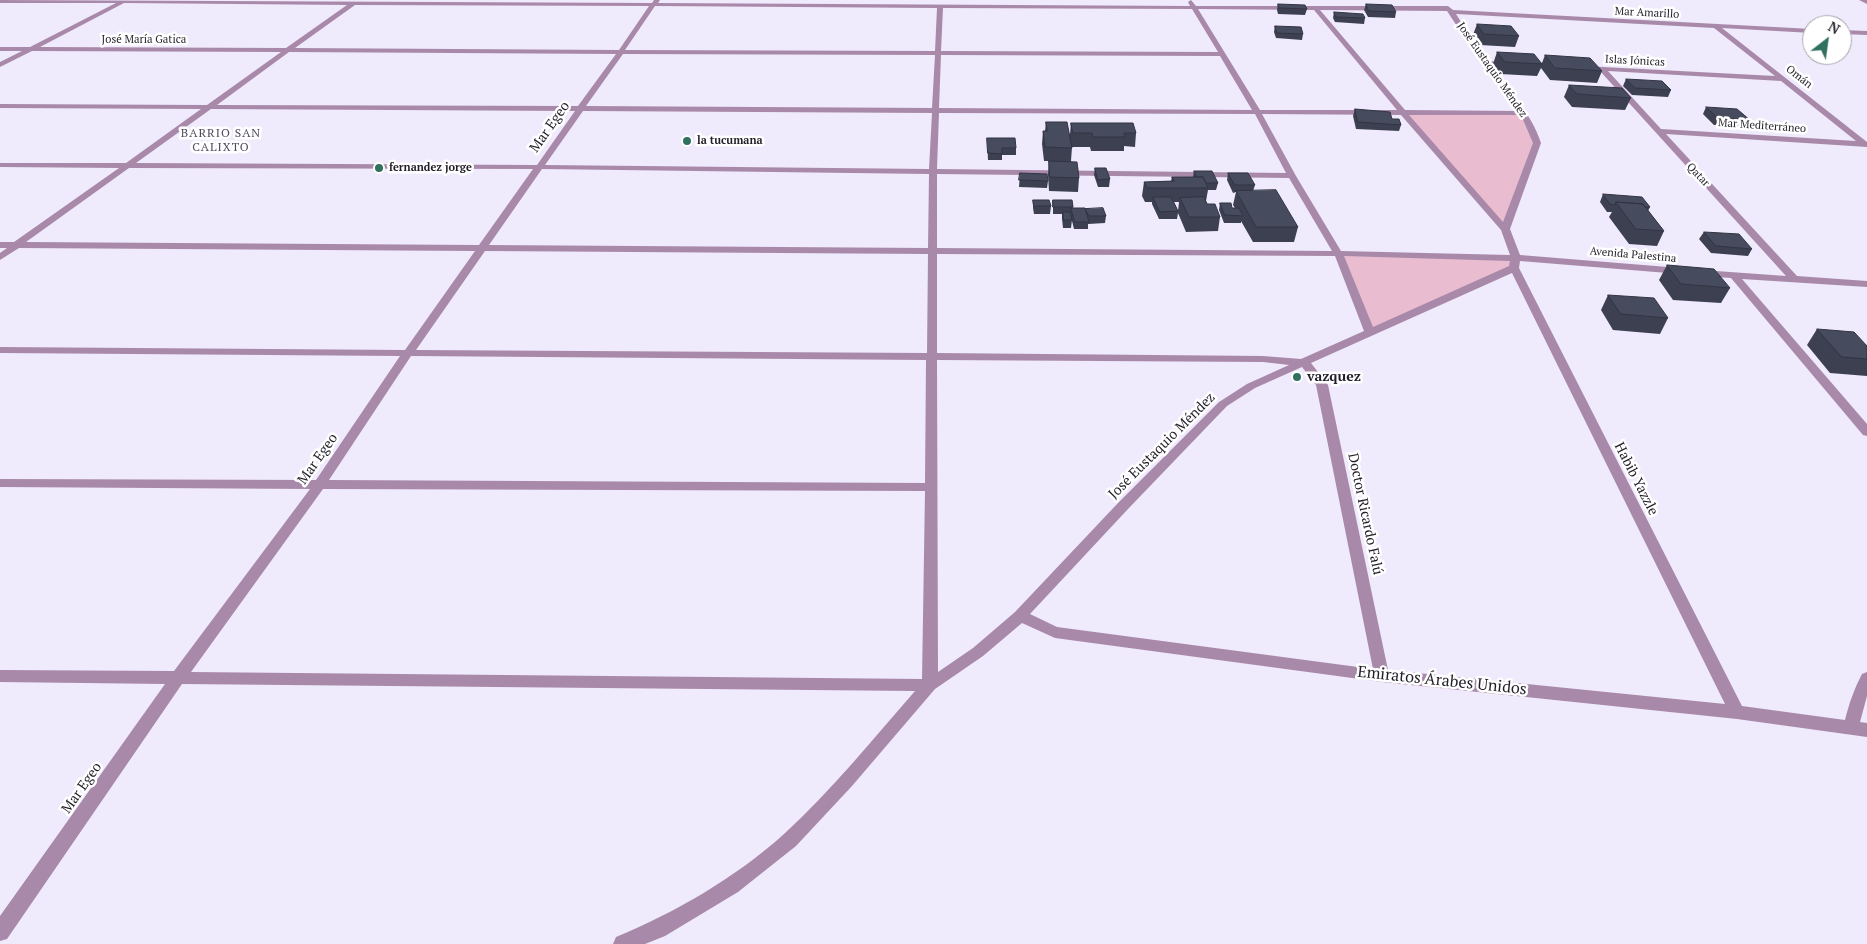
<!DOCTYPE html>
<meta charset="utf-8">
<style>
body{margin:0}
#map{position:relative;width:1867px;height:944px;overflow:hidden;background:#f0eafd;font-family:"PT Serif",serif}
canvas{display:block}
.north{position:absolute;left:1802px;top:15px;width:50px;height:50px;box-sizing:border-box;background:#fff;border:1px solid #a6a5a9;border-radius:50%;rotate:30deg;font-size:14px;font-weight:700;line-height:20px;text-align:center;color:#211e27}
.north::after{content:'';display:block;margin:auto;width:18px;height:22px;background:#2f705f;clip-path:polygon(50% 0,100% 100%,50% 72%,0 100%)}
</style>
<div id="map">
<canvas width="1867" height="944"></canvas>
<div class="north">N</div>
</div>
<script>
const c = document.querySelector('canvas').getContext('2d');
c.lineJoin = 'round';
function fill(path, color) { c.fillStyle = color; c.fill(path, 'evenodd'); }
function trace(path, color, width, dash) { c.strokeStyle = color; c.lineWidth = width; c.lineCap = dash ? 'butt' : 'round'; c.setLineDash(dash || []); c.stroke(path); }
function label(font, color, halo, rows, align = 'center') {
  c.font = font + ' "PT Serif",serif'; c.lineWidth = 5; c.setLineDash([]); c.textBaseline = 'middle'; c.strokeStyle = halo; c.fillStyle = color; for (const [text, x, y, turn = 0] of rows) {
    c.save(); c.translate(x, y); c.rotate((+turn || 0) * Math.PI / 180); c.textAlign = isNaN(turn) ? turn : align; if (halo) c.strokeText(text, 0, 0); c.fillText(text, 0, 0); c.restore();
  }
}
fill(new Path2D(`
 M1522 113 1535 142 1504 227 1406 114Z
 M1341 255 1515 259 1513 267 1372 331Z`), '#eabccf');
fill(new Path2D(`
 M0 0 652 3 654 0H660L658 3 1190 6 1188 2 1191 0 1196 6H1448L1453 10 1812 29V33L1722 28 1867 142V147L1666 134 1797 276 1867 281V287L1742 279 1867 424V436L1863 435 1731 278 1702 276 1697 273 1702 270 1786 276 1600 71 1581 68 1584 66 1775 76 1714 28 1456 14 1486 61 1509 62 1512 64 1509 66 1489 65C1509 91 1531 112 1541 143L1510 229 1520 255 1680 268 1685 271 1680 274 1520 261 1519 268 1742 706 1845 720C1849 704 1854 689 1862 674L1867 672V696L1860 722 1867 723V737L1737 719 1382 682 1055 638 1022 623 983 656 935 689 852 786 796 846 738 892 665 936 645 944H613L616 937C676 912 735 878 784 834 831 791 873 739 915 691L182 684 7 939 0 941V916L165 684 0 682V670L174 671 310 489 0 487V479L316 480 400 356 0 353V347L405 350 475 251 19 248 0 260V253L7 248H0V242H14L119 168 0 167V163H126L201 109 0 108V104L207 105 281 52 32 51 0 67V62L22 51H0V47H30L116 3H0ZM124 3 347 5 286 48 40 47ZM355 5 649 6 619 50 295 48ZM655 6 937 8 935 51 625 50ZM943 8 1192 9 1218 52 941 51ZM1198 9 1314 10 1397 110H1260ZM1320 10 1447 11 1482 64 1519 111 1405 110ZM289 52 616 54 578 106 217 105ZM623 54 935 55 932 108 586 106ZM941 55 1220 56 1252 110 939 108ZM1608 71 1781 81 1856 141 1661 129ZM211 109 575 111 537 165 136 163ZM583 111 932 113 929 169 545 165ZM939 113 1255 114 1286 173 937 169ZM1262 114 1401 115 1501 230 1510 255 1341 251 1296 176ZM1409 115H1521L1533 143 1503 222ZM129 168 533 169 479 245 26 242ZM542 169 929 174 928 248 489 245ZM937 174 1289 178 1332 251 937 248ZM485 251 928 254 927 353 416 350ZM937 254 1335 256 1364 331 1301 359 1263 356 937 353ZM1344 256 1510 261 1509 266 1373 327ZM1512 273 1725 704 1388 670 1328 385 1311 363ZM411 356 926 360 925 483 329 480ZM937 360 1263 362 1289 365 1247 384 1219 402 1118 503 1015 612 973 648 938 672ZM1302 367 1316 385 1373 669 1057 627 1030 614 1128 509 1227 406 1255 388ZM323 489 925 491 922 679 191 672Z
 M1859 0H1867V4Z
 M1842 30 1867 31V35L1842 34Z`), '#a989a9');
fill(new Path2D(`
 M1278 4 1307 9 1305 15 1278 14 1277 10Z
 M1366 4 1396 12 1395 18 1368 17 1364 10Z
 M1334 12 1365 18 1364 24 1335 22 1333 18Z
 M1477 24 1519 36 1515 47 1480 45 1473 35Z
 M1275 26 1303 34 1302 40 1276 38 1274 32Z
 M1497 52 1542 63 1545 55 1602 71 1597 83 1550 80 1541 68 1537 76 1500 74 1493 64Z
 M1626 79 1671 90 1668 97 1632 95 1623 86Z
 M1569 85 1631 98 1625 110 1572 107 1564 97Z
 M1706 107 1750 120 1746 127 1714 125 1703 114Z
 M1355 109 1392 119 1401 125 1399 131 1356 129 1353 116Z
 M1046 122 1070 134 1071 123 1136 133 1135 147 1124 146V151H1091L1090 147H1072L1071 161 1079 178 1078 192 1049 191 1048 175 1049 161H1044L1042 144 1043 131H1045Z
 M987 138 1016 148V155H1002V160H988Z
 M1095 168 1110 179 1109 187H1098L1094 175Z
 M1194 171 1218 183 1216 190H1208L1206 201 1207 204 1220 217 1218 231 1186 232 1178 213 1177 219H1159L1152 204V202H1145L1142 196 1144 182 1171 181 1172 177H1193ZM1174 202H1179L1178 211Z
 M1020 173 1048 181 1047 188 1019 187Z
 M1228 173 1255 185 1253 191 1298 227 1294 242H1253L1241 221V223H1224L1219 210 1220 203 1232 208H1235L1233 205 1236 192 1233 193 1227 180Z
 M1603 194 1650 207 1648 211 1664 231 1657 246 1629 244 1609 217 1612 212H1607L1600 202Z
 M1033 200 1051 206 1050 214H1034L1033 208Z
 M1053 200H1072L1073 208 1085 210 1106 216 1105 223 1088 224V229H1074L1071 217 1072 220 1071 228H1063L1062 219V214H1053Z
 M1704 232 1752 249 1748 256 1711 253 1699 239Z
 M1667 265 1730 288 1721 303 1673 300 1659 280Z
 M1608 295 1668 318 1660 334 1613 330 1601 310Z
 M1817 329 1867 346V376L1830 373 1807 345Z`), '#3c4051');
const building = new Path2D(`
 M1278 4 1305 5 1307 9 1279 8Z
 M1366 4 1392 5 1396 12 1369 11Z
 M1334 12 1363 14 1365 18 1336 17Z
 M1477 24 1511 26 1519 36 1484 34Z
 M1275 26 1301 27 1303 34 1277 33Z
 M1497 52 1534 54 1542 64 1505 62Z
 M1545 55 1590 58 1602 71 1555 68Z
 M1626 79 1662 81 1671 90 1635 88Z
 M1569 85 1622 88 1631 98 1577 94Z
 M1706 107 1737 109 1750 120 1718 118Z
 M1355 109 1390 112 1392 119H1399L1401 125 1358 122Z
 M1046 122H1067L1072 148 1045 147 1043 131H1047Z
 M1071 123H1133L1136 133H1124L1125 137H1093L1092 133H1073Z
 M987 138H1015L1016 148H1002V154L988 153Z
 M1049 161 1077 162 1079 178 1050 177Z
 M1095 168H1106L1110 179 1098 180Z
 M1194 171H1212L1218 183H1206L1203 177H1197Z
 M1020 173 1047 174 1048 181 1019 180Z
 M1228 173H1248L1255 185H1235Z
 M1172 177H1203L1208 188H1147L1144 182 1174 181Z
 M1276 190 1298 227H1256L1236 191Z
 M1603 194 1642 197 1650 207H1645L1643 204 1616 202 1615 205 1610 204Z
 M1153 197H1171L1178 211 1160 212Z
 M1204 197 1207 204H1215L1220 217H1189L1180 198Z
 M1033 200H1049L1051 206H1034Z
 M1053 200H1072L1073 207H1053Z
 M1616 202 1643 204 1664 231 1636 229Z
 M1220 203H1231L1232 208H1239L1243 216 1225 215Z
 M1071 208H1085L1089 222H1075Z
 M1103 208 1106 216H1089L1085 209Z
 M1063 212H1070L1072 220H1064Z
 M1704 232 1739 234 1752 249 1716 246Z
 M1667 265 1714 269 1730 288 1681 284Z
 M1608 295 1654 298 1668 318 1621 314Z
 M1817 329 1854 332 1867 346V359L1842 357Z`);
fill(building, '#464b5e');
trace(building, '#313442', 1);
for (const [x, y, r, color] of [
 [687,141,5,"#2f705f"],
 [379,168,5,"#2f705f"],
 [1297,377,5,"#2f705f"]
]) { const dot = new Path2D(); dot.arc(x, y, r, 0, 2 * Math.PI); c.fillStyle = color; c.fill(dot); trace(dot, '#fff', 2); }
label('11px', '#211e27', '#fff', [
 ["Mar Amarillo",1647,13,3],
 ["José María Gatica",144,40],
 ["Islas Jónicas",1635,61,3],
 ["José Eustaquio Méndez",1492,70,55],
 ["Omán",1799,77,38],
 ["Mar Mediterráneo",1762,126,4],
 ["Qatar",1698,175,47],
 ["Avenida Palestina",1633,255,5]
]);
label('bold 11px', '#211e27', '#fff', [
 ["la tucumana",697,141],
 ["fernandez jorge",389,168]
], 'left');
c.letterSpacing = '1px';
label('12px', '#524b5f', '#fff', [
 ["BARRIO SAN",221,134],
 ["CALIXTO",221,148]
]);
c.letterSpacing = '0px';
label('14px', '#211e27', '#fff', [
 ["Mar Egeo",550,127,-55],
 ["José Eustaquio Méndez",1162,446,-45],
 ["Mar Egeo",318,459,-55],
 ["Habib Yazzle",1636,479,63],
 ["Doctor Ricardo Falú",1365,514,78],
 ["Mar Egeo",82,788,-55]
]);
label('bold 14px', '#211e27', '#fff', [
 ["vazquez",1307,377]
], 'left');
label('16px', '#211e27', '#fff', [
 ["Emiratos Árabes Unidos",1442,681,6]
]);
</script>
